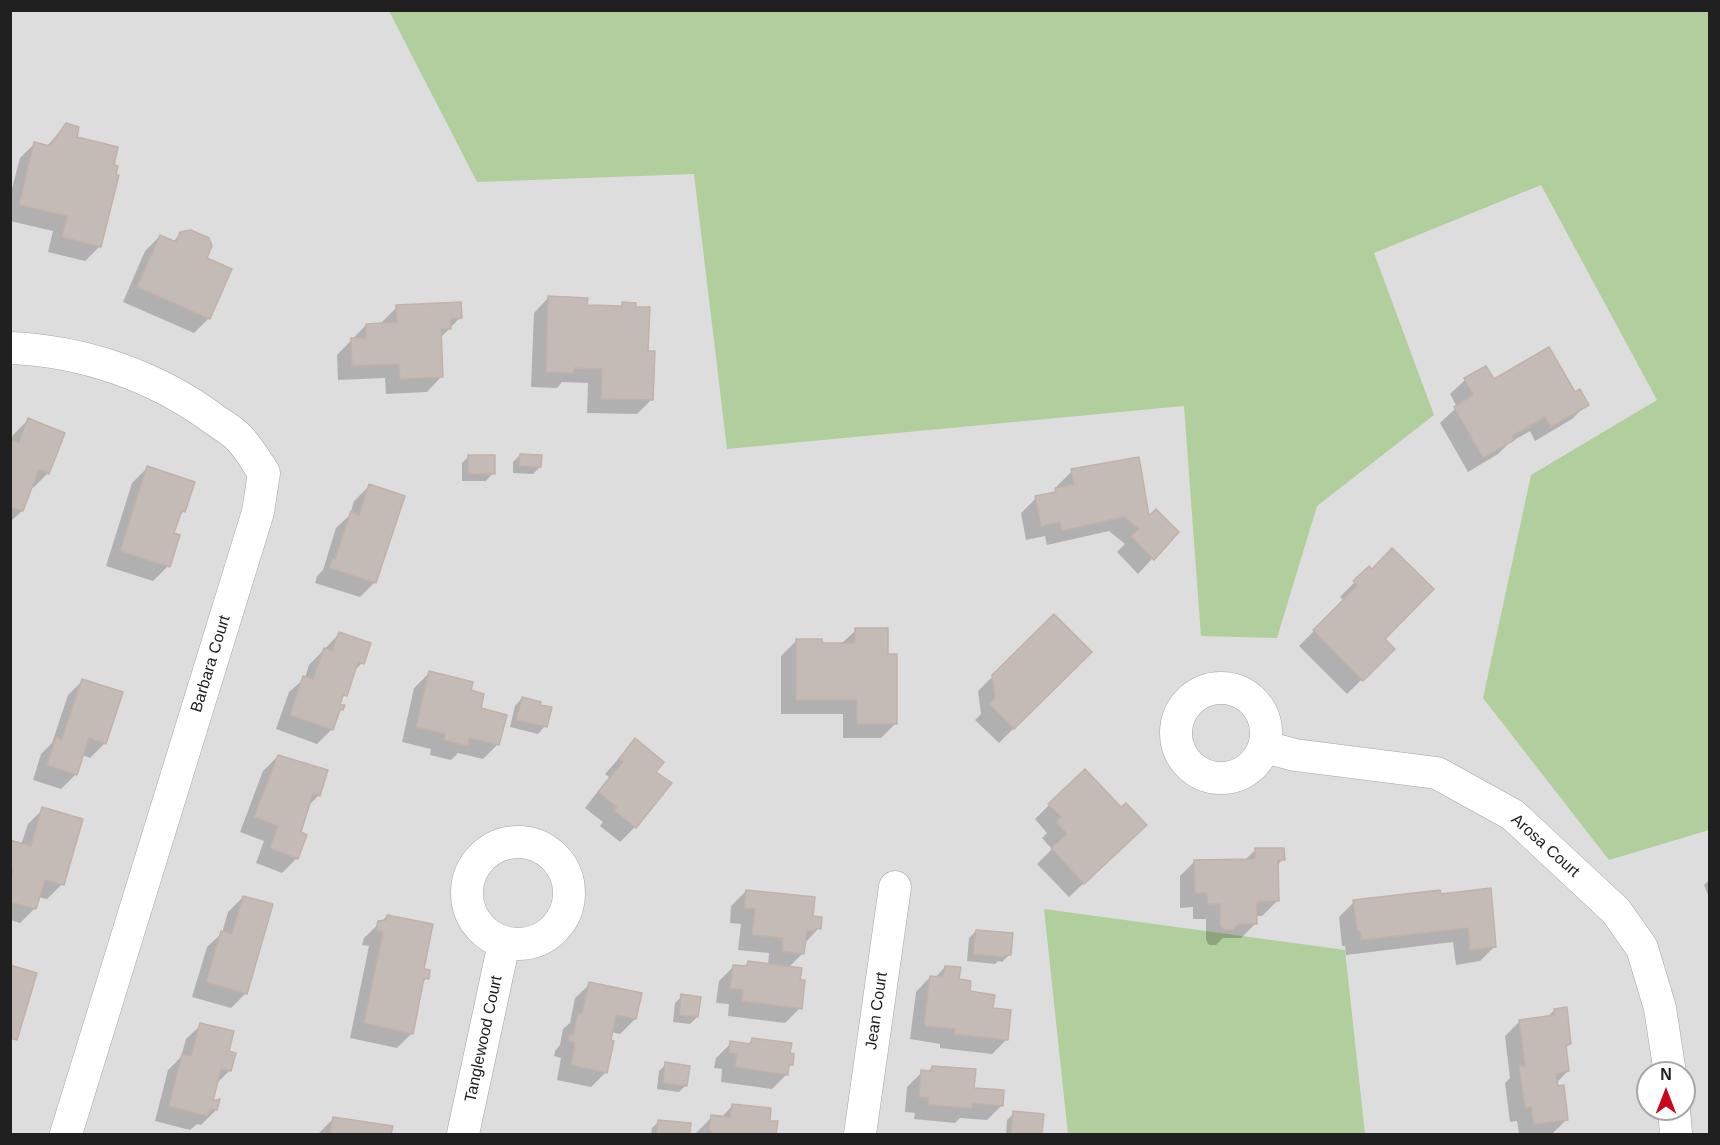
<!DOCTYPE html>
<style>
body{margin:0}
#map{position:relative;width:1720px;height:1145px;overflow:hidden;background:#f0ece7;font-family:Arial,sans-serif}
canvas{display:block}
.frame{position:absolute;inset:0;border:12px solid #202020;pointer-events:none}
.north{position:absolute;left:1636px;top:1061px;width:60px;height:60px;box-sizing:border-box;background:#fff;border:2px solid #a6a6a6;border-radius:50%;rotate:0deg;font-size:16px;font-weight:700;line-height:24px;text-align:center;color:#202020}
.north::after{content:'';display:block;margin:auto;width:21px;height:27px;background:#cb051c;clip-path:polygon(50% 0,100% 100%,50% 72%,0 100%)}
</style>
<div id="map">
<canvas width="1720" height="1145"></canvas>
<div class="frame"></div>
<div class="north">N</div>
</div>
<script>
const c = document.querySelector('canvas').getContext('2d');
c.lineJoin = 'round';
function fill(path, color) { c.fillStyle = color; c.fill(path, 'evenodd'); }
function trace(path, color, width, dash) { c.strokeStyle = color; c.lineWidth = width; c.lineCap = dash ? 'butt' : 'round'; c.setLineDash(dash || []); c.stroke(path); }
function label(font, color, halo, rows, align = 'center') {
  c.font = font + ' Arial,sans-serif'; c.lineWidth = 6; c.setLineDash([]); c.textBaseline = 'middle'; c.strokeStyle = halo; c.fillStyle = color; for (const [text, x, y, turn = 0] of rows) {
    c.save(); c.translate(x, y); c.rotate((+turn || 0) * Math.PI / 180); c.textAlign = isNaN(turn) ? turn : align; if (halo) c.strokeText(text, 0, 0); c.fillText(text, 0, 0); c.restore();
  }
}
fill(new Path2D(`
 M10 11H1709V1134H11ZM1648 1073H1684V1109H1648Z`), '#dedddd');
fill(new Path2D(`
 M389 11H1709V830L1609 860 1483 698 1531 475 1657 400 1541 185 1374 253 1434 415 1317 506 1277 638 1201 636 1184 406 727 449 694 174 477 182Z
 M1044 909 1345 950 1365 1134H1068Z`), '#b1ce9d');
fill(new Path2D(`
 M66 125 75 138 100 246 85 261 48 252 53 231 10 221V196L20 158 34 144 46 147Z
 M181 233 205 259 209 318 194 333 123 302 145 251 160 236 173 242Z
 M548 298 586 306 620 307 623 304 647 353 652 399 637 414 587 413 588 383 562 382 557 388 531 387 534 313Z
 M397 307 461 317 440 338 441 377 427 392 386 394 385 378 338 380 337 355 366 325 382 324V322Z
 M1485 368 1493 381 1587 404 1572 419 1535 441 1530 431 1509 443 1498 454 1468 472 1440 423 1457 407 1450 394 1465 380Z
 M28 420 48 473 33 488 31 487 22 511 10 522V443L13 435Z
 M520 455 540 467 533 474 513 473V462Z
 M469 456 493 473 486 481H462V463Z
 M147 468 184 511 178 518 172 534 168 566 153 581 106 566 132 483Z
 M1072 471 1148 519 1177 532 1138 574 1117 552 1125 544 1109 531 1047 545 1045 536 1026 540 1021 513 1036 498 1050 495 1057 489V486Z
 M369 486 403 497 374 583 360 597 315 583 317 576 323 570 336 528 350 515 354 501Z
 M1369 568 1383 639 1393 649 1347 694 1299 646 1344 601 1340 597Z
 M1054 616 1090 652 999 743 975 720 981 714 978 691Z
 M856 630 887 656 896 723 881 738H843V714H781V656L796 641 820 644H841Z
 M339 634 362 663 353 672 345 695 340 700 338 706 341 710 338 714 332 729 317 744 276 729 289 692 305 678 309 665Z
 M429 673 469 691 498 744 483 759 458 753 451 760 430 755 431 749 402 742 414 688Z
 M83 680 105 743 90 758 82 755 76 774 61 789 33 780 41 754 52 743 68 695Z
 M522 698 545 726 538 734 510 727 515 706Z
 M635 740 654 772 670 784 635 827 620 842 600 826 603 822 585 808 609 777 605 774Z
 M278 756 319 795 307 807 299 833 297 858 282 873 256 863 264 841 240 832 263 771Z
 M1049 805 1130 840 1069 897 1037 864 1052 849 1042 838 1047 833 1035 819Z
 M43 809 62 884 47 899 38 897 35 908 20 923 10 920V841L21 845 28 824Z
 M1255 850 1283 859 1277 866V901L1262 916H1256V923L1241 938H1223L1216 945H1209L1206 940V919H1193V907L1180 908V876L1195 861H1244Z
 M1710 879V900L1704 885Z
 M746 891 811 917 819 928 804 944 803 953 788 968 799 981 800 1008 785 1023 728 1016 729 1004 716 1003 719 981 734 966 744 967 748 963 768 965 769 953 738 950 741 924 730 923 731 906Z
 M1439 896 1495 946 1480 961 1456 965 1453 942 1346 955 1345 946H1342L1339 917 1354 902Z
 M243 897 246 993 231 1008 192 997 207 947 222 933 228 912Z
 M387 916 427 978 421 984 412 1033 397 1048 350 1038 369 946 362 945 364 938Z
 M976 931 1010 954 1002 962 998 961 995 964 967 961 969 938Z
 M945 967 968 993 992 1009 1007 1039 992 1054 940 1048V1044L910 1039 916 992 930 977 935 978Z
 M590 984 635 1019 620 1034 611 1032 606 1072 591 1087 557 1080 561 1058 554 1056 555 1051 560 1045 563 1029 570 1023 575 998Z
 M682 996 697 1017 690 1024 673 1022 675 1003Z
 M1554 1010 1570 1044 1565 1048 1568 1071 1556 1083 1567 1119 1552 1134H1519L1517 1121 1510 1122 1505 1083 1510 1078 1505 1036 1520 1021 1547 1018Z
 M201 1025 227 1052 234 1054 229 1071 215 1085 211 1103 216 1110 201 1125 197 1124 190 1130 155 1121 168 1070 181 1057 186 1039Z
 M753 1039 789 1055 791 1065 787 1069V1074L772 1089 721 1082 722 1069 714 1068 716 1058 731 1043 747 1045Z
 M666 1064 686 1085 679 1092 657 1089 659 1071Z
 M932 1067 972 1089 1002 1105 987 1120 960 1118 955 1123 914 1119 915 1113 905 1112 907 1087 922 1072 927 1073Z
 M733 1105 768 1122 776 1123 775 1134H696L697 1132 712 1117 721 1118Z
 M1014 1113 1042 1115 1041 1134H1006L1007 1120Z
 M334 1118 391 1127 390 1134H318Z
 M659 1121 690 1124 689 1134H651L652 1128Z`), '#0003');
const building = new Path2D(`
 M66 123 79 127 77 137 118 147 114 165 118 166 116 175H119L101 247 62 237 67 216 19 205 34 142 50 146Z
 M191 230 209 238 212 246 207 258 232 269 210 319 137 287 160 235 176 242 180 232Z
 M548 296 588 298 587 305 622 306V302L636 303V307H650L648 351H655L653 400 601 399 602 369 574 368 573 373 546 372Z
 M461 302 462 318 451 319V329H441L443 377 400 379 399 364 352 366 351 338H366V324L397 322 396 305Z
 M1549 347 1575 392 1580 389 1589 405 1551 427 1545 417 1512 436 1514 440 1483 458 1454 407 1473 395 1464 378 1486 366 1494 379Z
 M28 418 65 433 49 474 39 469 23 511 10 507V443L12 440 19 443Z
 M520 454 542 455 541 467 519 466Z
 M468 455H495V474H468Z
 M1139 457 1149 516 1156 509 1179 532 1154 560 1131 536 1139 529 1124 517 1061 531 1060 522 1041 526 1035 496 1056 492 1055 488 1074 484 1071 469Z
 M147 466 195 482 185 512 182 510 174 533 180 535 170 567 120 551Z
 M369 484 405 496 376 583 329 568 332 559H335L351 511 359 515Z
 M1392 548 1434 589 1385 639 1395 649 1363 681 1313 630 1358 585 1353 581 1369 566 1372 569Z
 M1054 614 1092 652 1014 729 989 704 995 698 992 675Z
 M855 628H888V654H897V724H857V700H796V639H822V643H855Z
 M339 632 371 643 364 664 358 662 347 696 343 695 340 705H345L343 710H340L333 730 290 715 303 676 313 679 324 648 332 651Z
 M429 671 473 682 471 690 484 694 481 708 507 715 499 745 469 738 468 746 444 740 445 734 416 727Z
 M82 679 123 692 106 744 89 738 77 775 47 765 56 737 62 739Z
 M522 697 541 702 540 705 552 707 547 727 516 720Z
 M635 738 664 762 656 772 672 783 636 828 614 811 617 807 598 792 623 762 619 759Z
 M278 755 328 770 320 796 313 793 301 832 307 835 298 859 270 848 278 826 254 817Z
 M1085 769 1121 807 1126 803 1147 825 1084 884 1051 848 1067 834 1056 822 1061 817 1048 804Z
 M42 807 83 819 64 885 45 880 36 909 10 902V880L13 870H10V840L31 846Z
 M1255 848H1284L1285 860H1278L1279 901 1257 902V924H1239L1232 930H1224L1220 925V904H1207V893H1195L1194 860 1255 859Z
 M1491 888 1496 947 1470 950 1468 928 1361 940 1360 931H1357L1353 900 1440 890 1441 894Z
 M746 890 815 897 813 916 822 917 821 929 815 928V931H807L804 954 782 951 783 938 752 935 755 909 744 908Z
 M243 896 273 904 247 994 206 982 221 931 232 934Z
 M387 915 433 924 424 969 430 970 429 979 424 978 413 1034 364 1023 383 932 376 930 378 921 386 920Z
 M976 930 1013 933 1011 955H1004V957L973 954Z
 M748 961 802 968 800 980H805L802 1009 742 1001 743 990 730 988 733 965 747 966Z
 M10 965 37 973 17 1040 10 1038Z
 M945 966 961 967 959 979 971 981 970 991 995 995 993 1008 1011 1010 1008 1040 954 1034 955 1029 926 1026 924 1024 930 976 943 977Z
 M589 982 642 993 636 1019 616 1015 611 1040 614 1041 607 1073 571 1065 575 1043 568 1041 569 1034 573 1035 578 1013 582 1014Z
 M681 994 701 997 698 1017 679 1015Z
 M1567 1007 1571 1044 1566 1045 1569 1071 1556 1074 1558 1086 1564 1085 1568 1120 1534 1124 1531 1107 1525 1108 1519 1066H1525L1519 1020 1555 1015 1554 1009Z
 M200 1023 234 1031 229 1051 236 1053 231 1071 221 1069 213 1101 220 1099 217 1110 211 1109 207 1116 169 1106 182 1054 191 1056Z
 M752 1038 792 1043 790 1053 794 1054 793 1065H789L788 1075 735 1067 737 1054 729 1053 730 1041 751 1044Z
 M665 1062 690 1066 687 1086 663 1083Z
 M932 1066 976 1069 974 1088 1004 1090 1003 1106 972 1103V1108L928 1105 929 1098 919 1097 921 1070 931 1071Z
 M732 1104 771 1108 770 1121H778L776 1134H713L709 1129 711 1115 730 1117Z
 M1013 1111 1044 1114 1042 1134H1011Z
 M333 1117 393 1126 391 1134H330Z
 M658 1120 691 1123 690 1134H657Z`);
fill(building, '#c5bbb6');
trace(building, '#c2b1a9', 1.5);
const minor = new Path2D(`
 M10 348C84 351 156 376 215 420 222 425 231 430 237 436 248 446 256 461 264 473L258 512 66 1134
 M1176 733a45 45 0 1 1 90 0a45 45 0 1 1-90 0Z
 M1265 747 1295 755 1437 773 1513 815 1616 911 1642 948 1660 1008 1670 1073
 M467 893a51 51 0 1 1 102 0a51 51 0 1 1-102 0Z
 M1674 1109 1676 1134
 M463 1134 504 943
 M860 1134 895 887`);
trace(minor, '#a4a4a4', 33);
trace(minor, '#fff', 32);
label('16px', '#202020', '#fff', [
 ["Barbara Court",211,664,-73],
 ["Arosa Court",1545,846,42],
 ["Jean Court",877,1011,-82],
 ["Tanglewood Court",484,1039,-78]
]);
</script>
